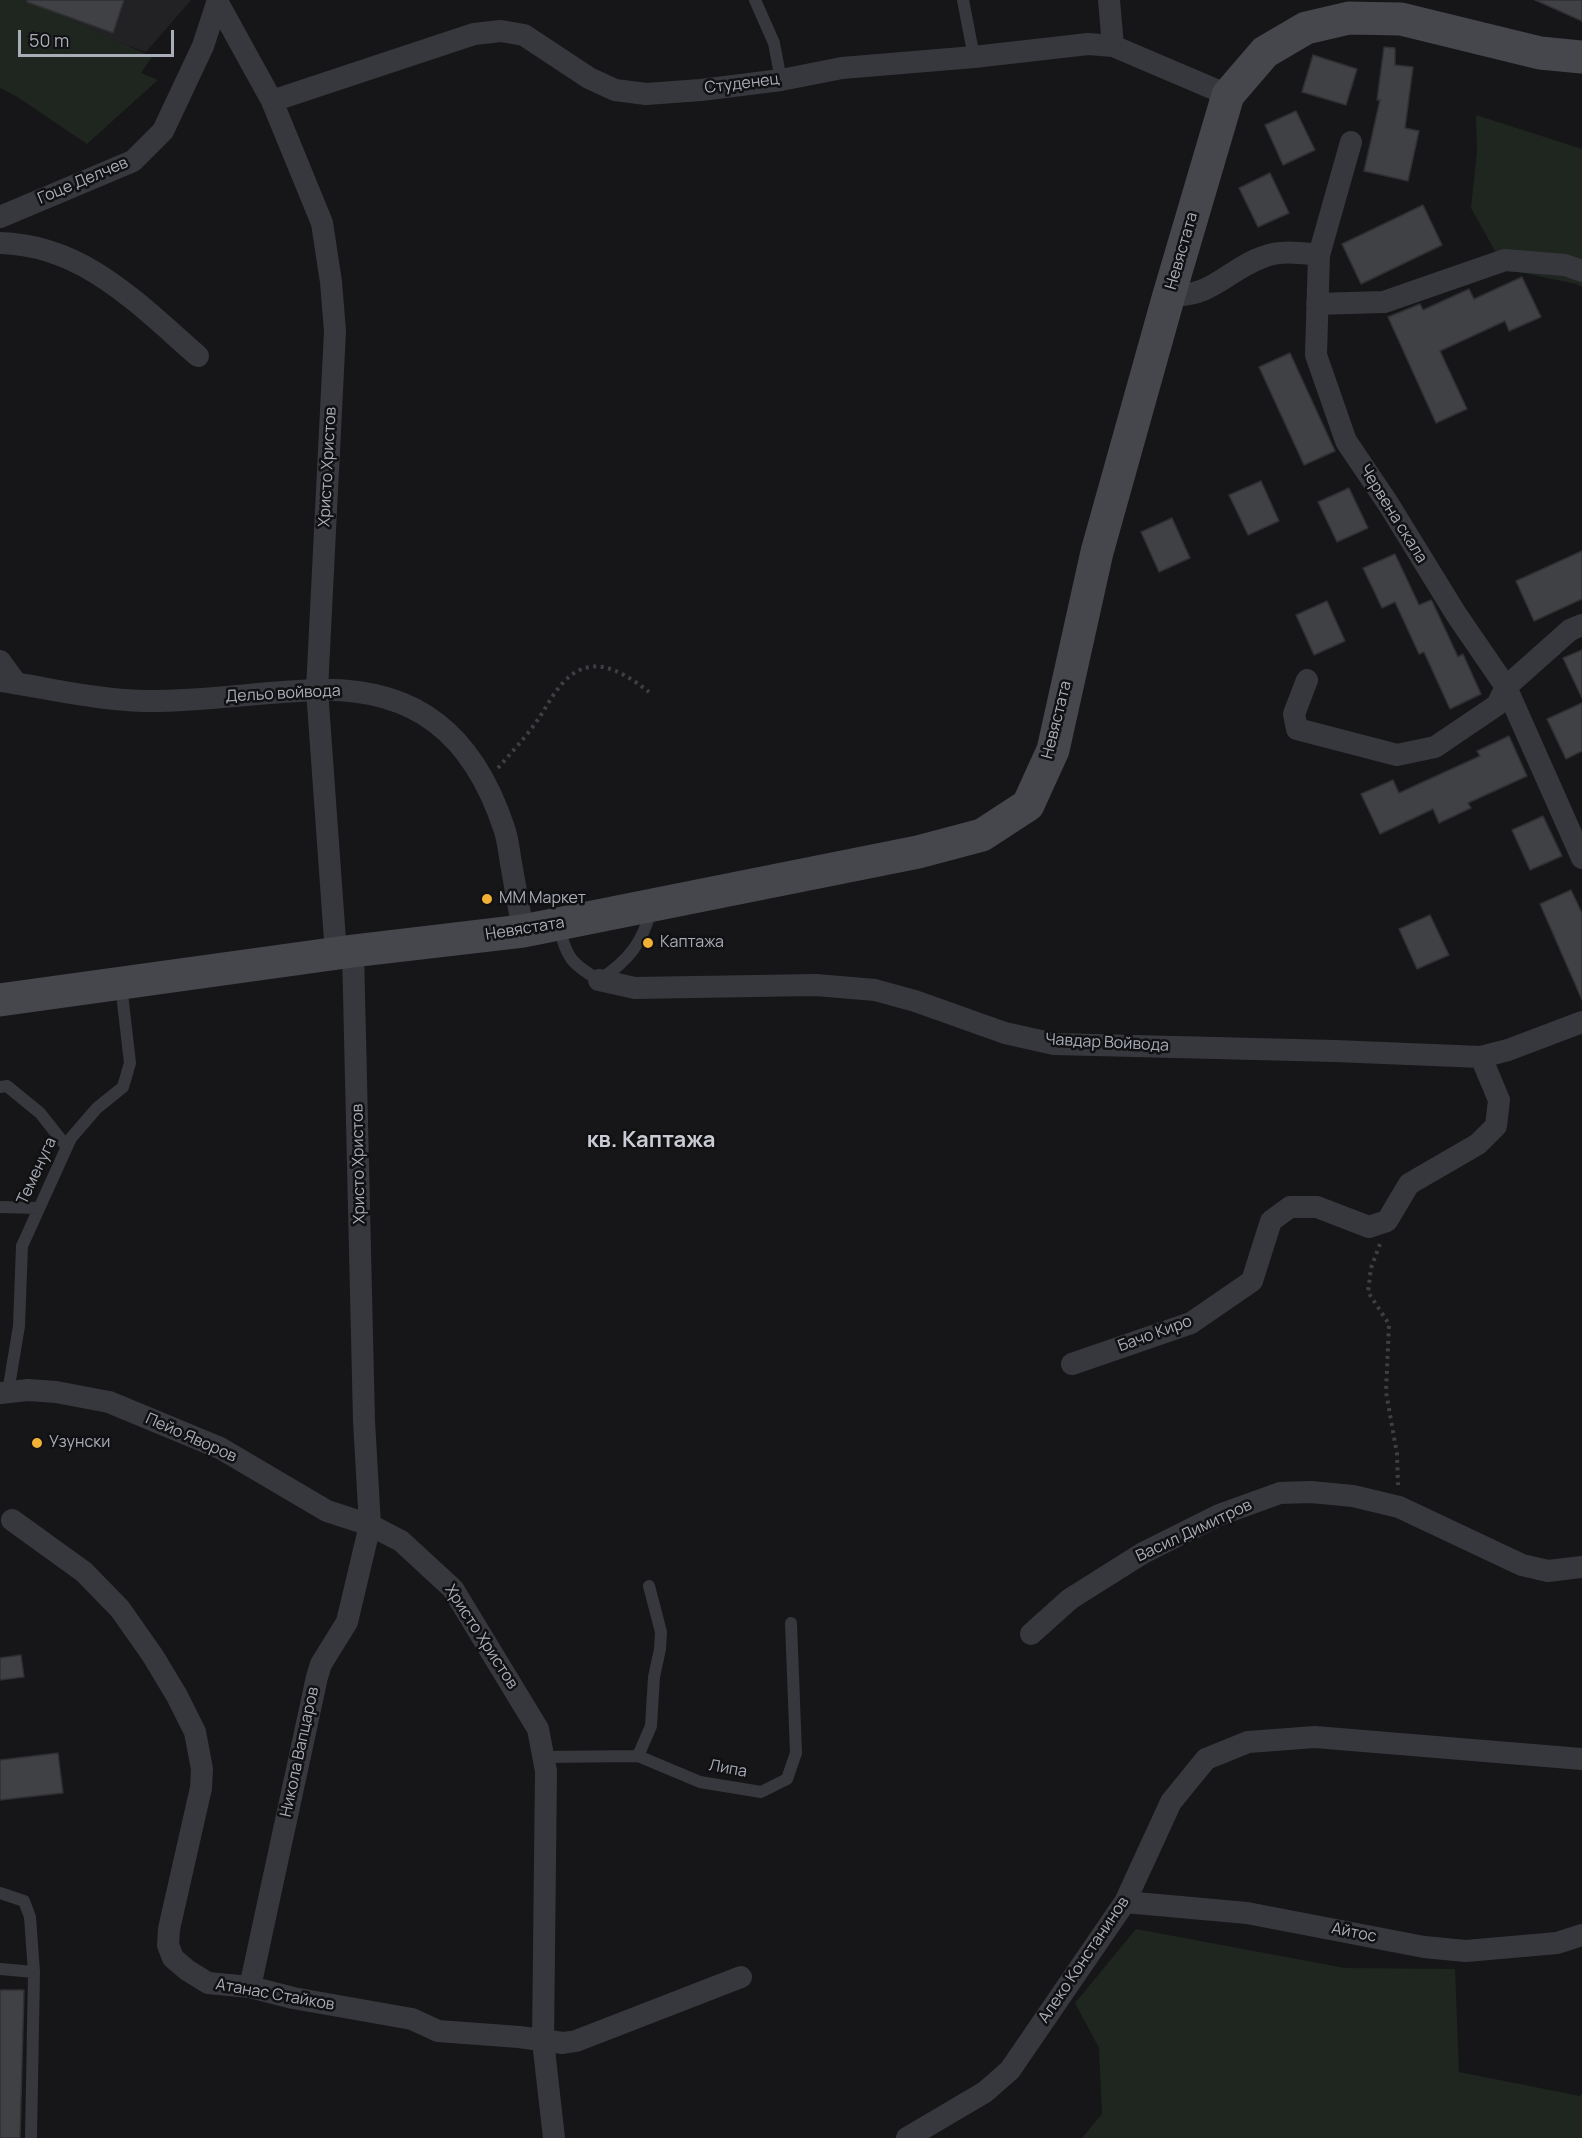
<!DOCTYPE html>
<meta charset="utf-8">
<style>
body{margin:0}
#map{position:relative;width:1582px;height:2138px;overflow:hidden;background:#161618;font-family:Manrope,sans-serif}
canvas{display:block}
.scale{position:absolute;left:18px;top:30px;width:156px;height:27px;box-sizing:border-box;border:3px solid #a8adb8;border-top:0;padding-left:8px;font-size:18px;line-height:21px;white-space:nowrap;color:#a8adb8;-webkit-text-stroke:4px #111113;paint-order:stroke}
</style>
<div id="map">
<canvas width="1582" height="2138"></canvas>
<div class="scale">50 m</div>
</div>
<script>
const c = document.querySelector('canvas').getContext('2d');
c.lineJoin = 'round';
function fill(path, color) { c.fillStyle = color; c.fill(path, 'evenodd'); }
function trace(path, color, width, dash) { c.strokeStyle = color; c.lineWidth = width; c.lineCap = dash ? 'butt' : 'round'; c.setLineDash(dash || []); c.stroke(path); }
function label(font, color, halo, rows, align = 'center') {
  c.font = font + ' Manrope,sans-serif'; c.lineWidth = 5; c.setLineDash([]); c.textBaseline = 'middle'; c.strokeStyle = halo; c.fillStyle = color; for (const [text, x, y, turn = 0] of rows) {
    c.save(); c.translate(x, y); c.rotate((+turn || 0) * Math.PI / 180); c.textAlign = isNaN(turn) ? turn : align; if (halo) c.strokeText(text, 0, 0); c.fillText(text, 0, 0); c.restore();
  }
}
fill(new Path2D(`
 M0 0H191L146 52Z`), '#222225');
fill(new Path2D(`
 M0 0H29L152 57 141 73 158 80 87 144 16 96 0 88Z
 M1476 115 1582 149V287L1576 284 1505 269 1471 208 1477 151Z
 M1136 1929 1345 1968 1455 1969 1459 2072 1580 2096 1582 2093V2138H1082L1102 2114 1099 2048 1075 2003Z`), '#1e261f');
const building = new Path2D(`
 M27 0H124L113 33 27 2Z
 M1535 0H1582V21Z
 M1384 47 1395 48V65L1413 67 1405 128 1419 131 1408 181 1364 171 1380 100H1377Z
 M1313 55 1357 69 1346 105 1302 92Z
 M1296 111 1315 150 1283 165 1265 125Z
 M1270 173 1289 213 1258 227 1239 188Z
 M1423 205 1442 245 1361 284 1342 244Z
 M1522 277 1541 317 1509 331 1505 321 1440 351 1467 409 1436 423 1388 317 1420 304 1423 310 1469 289 1474 299Z
 M1290 353 1335 451 1304 465 1259 367Z
 M1261 481 1279 521 1248 535 1229 495Z
 M1349 488 1368 528 1337 542 1318 502Z
 M1172 518 1190 558 1159 572 1141 532Z
 M1582 551V599L1534 621 1516 581Z
 M1395 554 1419 605 1431 600 1432 601 1458 657 1463 654 1481 694 1450 709 1424 652 1419 654 1395 602 1382 608 1363 568Z
 M1327 601 1345 641 1314 655 1296 615Z
 M1582 650V698L1563 658Z
 M1582 703V751L1566 759 1547 719Z
 M1509 736 1527 776 1468 803 1471 808 1439 823 1433 809 1380 834 1361 794 1393 780 1399 793 1480 756 1477 751Z
 M1543 816 1562 856 1530 870 1512 830Z
 M1571 890 1582 913V1000L1540 904Z
 M1430 915 1449 955 1417 969 1399 929Z
 M21 1655 24 1677 0 1680V1658Z
 M58 1753 63 1793 0 1800V1760Z
 M0 1990H24L20 2138H0Z`);
fill(building, '#404145');
trace(building, '#303034', 1.5);
trace(new Path2D(`
 M498 768C511 753 525 738 537 721 544 711 550 699 557 690 586 651 617 667 649 692
 M1380 1244 1371 1268 1368 1292 1389 1324 1386 1392 1397 1454 1398 1485`), '#3d3f44', 4, [3, 4.5]);
trace(new Path2D(`
 M755 0 774 43 781 80
 M963 0 974 57
 M559 926C566 958 572 964 599 980 628 961 643 943 651 909
 M0 1087 7 1086 40 1113 67 1147
 M0 1207 38 1208
 M8 1392 19 1326 22 1246 71 1138 97 1108 123 1087 130 1063 121 985
 M638 1756 651 1726 654 1677 660 1649 661 1632 649 1586
 M543 1757 638 1756 700 1782 761 1792 787 1779 796 1753 791 1623
 M0 1893 24 1901 30 1917 34 1972 31 2138
 M0 1969 34 1972`), '#37383d', 12);
trace(new Path2D(`
 M1109 0 1113 46
 M218 3 272 101 322 223 331 282 335 331 317 690 336 954
 M272 101 474 34 501 31 524 35 589 78 615 90 646 94 701 90 781 80 842 68 974 57 1088 44 1113 46 1228 95
 M1351 142 1319 255 1316 355 1346 441 1389 505 1456 614 1506 687 1582 858
 M0 217 133 161 163 131 203 46 218 0
 M0 243C84 245 138 304 198 356
 M1169 295C1211 299 1228 269 1263 257 1281 250 1300 253 1319 255
 M1317 304 1384 302 1505 260 1565 265 1582 271
 M0 661 16 683
 M1307 680 1294 714 1297 729 1397 755 1435 747 1497 705 1506 687 1570 630 1582 625
 M0 681C48 688 96 700 144 701 201 702 259 692 316 690 417 687 473 735 504 828 508 839 509 852 511 863 515 886 519 908 523 931
 M599 980 635 988 816 985 875 990 915 1001 1005 1033 1054 1044 1335 1051 1481 1057 1508 1050 1582 1022
 M1072 1364 1191 1323 1252 1281 1271 1221 1290 1207H1317L1369 1227 1387 1221 1409 1184 1478 1144 1496 1126 1499 1100 1481 1057
 M0 1393 28 1390 56 1392 109 1402 220 1448 327 1511 370 1525 401 1541 453 1589 538 1729 546 1771 543 2041 554 2138
 M12 1520 84 1572 120 1609 153 1656 177 1696 195 1732 202 1769 201 1788 169 1929 168 1945 173 1958 187 1970 208 1983 250 1987 293 1998 412 2019 438 2031 519 2037 563 2043 576 2041 741 1977
 M1031 1634 1070 1599 1143 1553 1219 1515 1280 1493 1311 1492 1353 1496 1399 1507 1522 1565 1548 1571 1582 1567
 M1125 1902 1247 1913 1424 1947 1466 1951 1557 1943 1582 1935
 M250 1987 317 1677 321 1664 347 1622 370 1525 364 1421 353 951
 M907 2138 985 2092 1010 2070 1125 1902 1171 1802 1206 1759 1248 1742 1315 1737 1582 1759`), '#37383d', 22);
trace(new Path2D(`
 M0 1000 353 951 523 931 918 852 982 835 1028 805 1053 750 1097 552 1169 295 1228 95 1265 52 1306 28 1349 18 1401 19 1540 53 1582 57`), '#45474d', 33);
for (const [x, y, r, color] of [
 [487,899,6,"#f2b134"],
 [648,943,6,"#f2b134"],
 [37,1443,6,"#f2b134"]
]) { const dot = new Path2D(); dot.arc(x, y, r, 0, 2 * Math.PI); c.fillStyle = color; c.fill(dot); trace(dot, '#111113', 2); }
label('16px', '#a8adb8', '#111113', [
 ["Студенец",742,84,-7],
 ["Гоце Делчев",83,181,-23],
 ["Невястата",1182,251,-74],
 ["Христо Христов",328,467,-87],
 ["Червена скала",1393,514,58],
 ["Дельо войвода",283,694,-3],
 ["Невястата",1057,720,-76],
 ["Невястата",525,929,-9],
 ["Чавдар Войвода",1107,1043,3],
 ["Христо Христов",359,1164,-91],
 ["Теменуга",37,1171,-65],
 ["Бачо Киро",1155,1334,-20],
 ["Пейо Яворов",191,1438,24],
 ["Васил Димитров",1194,1531,-25],
 ["Христо Христов",481,1637,57],
 ["Никола Вапцаров",300,1752,-78],
 ["Липа",728,1769,10],
 ["Айтос",1354,1933,11],
 ["Алеко Констанинов",1084,1960,-56],
 ["Атанас Стайков",275,1995,10]
]);
label('16px', '#a8adb8', '#111113', [
 ["ММ Маркет",499,899],
 ["Каптажа",660,943],
 ["Узунски",49,1443]
], 'left');
label('bold 22px', '#c9ccd4', '#111113', [
 ["кв. Каптажа",651,1141]
]);
</script>
